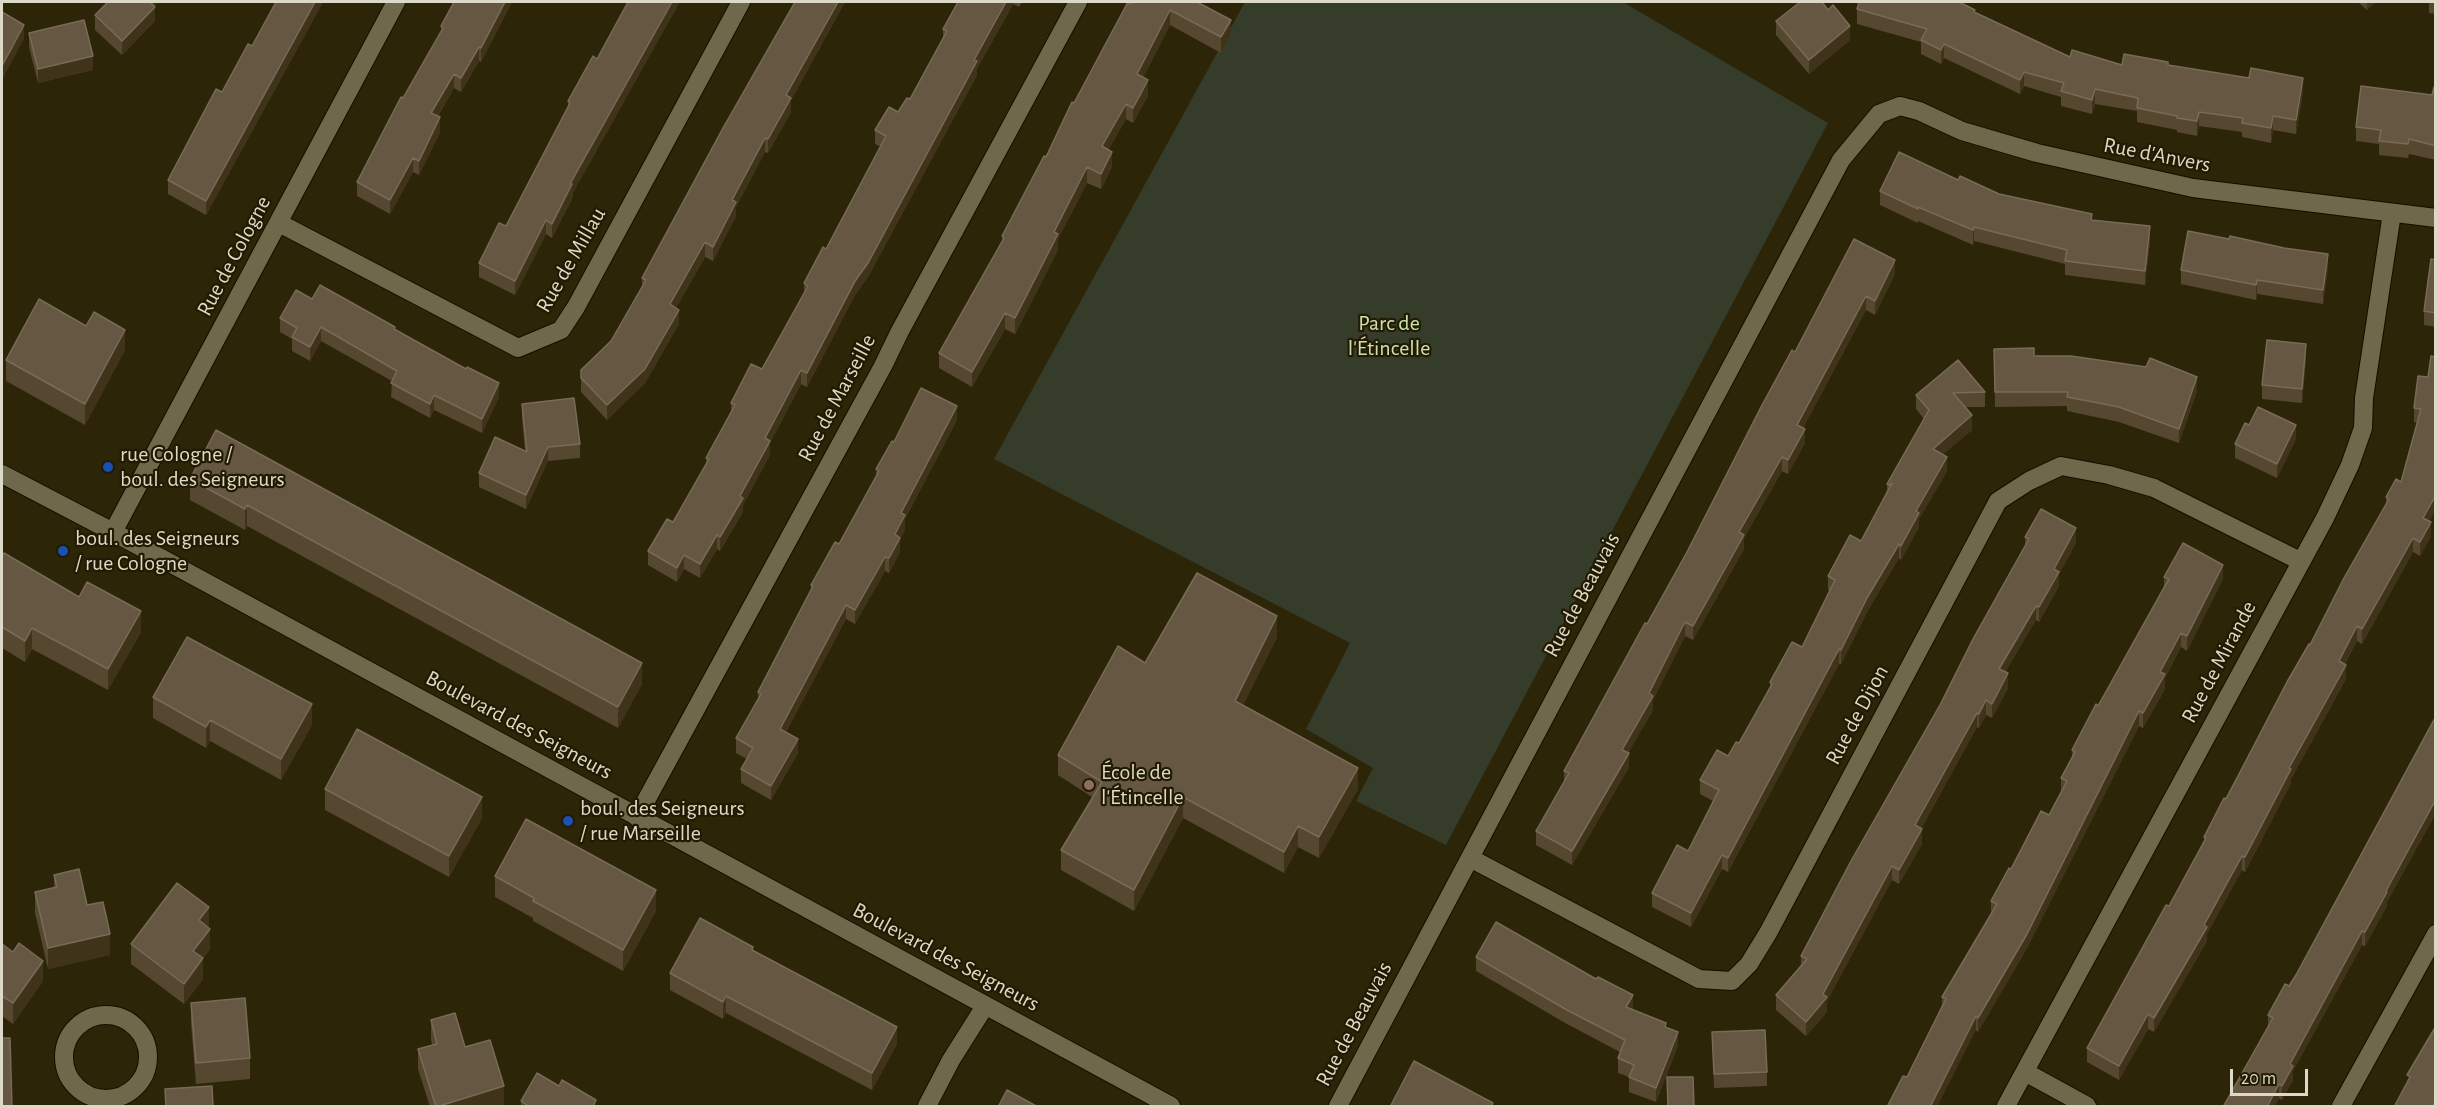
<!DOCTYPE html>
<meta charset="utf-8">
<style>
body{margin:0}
#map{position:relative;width:2437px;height:1108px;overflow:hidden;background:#2c2508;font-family:"Alegreya Sans",sans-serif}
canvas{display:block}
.frame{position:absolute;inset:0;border:3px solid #ddd9c8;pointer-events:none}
.scale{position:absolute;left:2230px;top:1069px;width:78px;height:27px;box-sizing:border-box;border:3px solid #ddd9c8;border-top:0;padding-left:8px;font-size:18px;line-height:21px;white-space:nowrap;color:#ddd9c8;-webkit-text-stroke:4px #221b01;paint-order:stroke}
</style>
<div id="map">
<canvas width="2437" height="1108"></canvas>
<div class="frame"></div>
<div class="scale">20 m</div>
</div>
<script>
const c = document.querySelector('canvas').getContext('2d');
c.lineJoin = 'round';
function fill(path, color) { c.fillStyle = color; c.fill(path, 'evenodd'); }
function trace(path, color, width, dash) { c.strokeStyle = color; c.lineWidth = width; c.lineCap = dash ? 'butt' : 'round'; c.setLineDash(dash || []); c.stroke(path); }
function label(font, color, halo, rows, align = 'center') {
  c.font = font + ' "Alegreya Sans",sans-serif'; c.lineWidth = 4.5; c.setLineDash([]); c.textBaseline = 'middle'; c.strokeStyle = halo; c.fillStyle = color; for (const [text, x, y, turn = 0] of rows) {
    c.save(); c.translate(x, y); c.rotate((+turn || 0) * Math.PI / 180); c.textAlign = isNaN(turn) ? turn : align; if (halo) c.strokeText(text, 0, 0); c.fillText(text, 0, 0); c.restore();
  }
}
fill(new Path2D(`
 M1245 2H1623L1828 123 1446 845 1356 801 1373 768 1306 729 1350 643 994 459Z`), '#353c2a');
const street = new Path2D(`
 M279 223 518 348 561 330 576 307 741 2
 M113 532 396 2
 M637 817 883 366 900 331 1078 2
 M1470 858 1699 979 1732 981 1749 964 1768 933 1998 501 2029 481 2061 466 2109 475 2154 488 2300 561
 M64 1057a42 42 0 1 1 84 0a42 42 0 1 1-84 0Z
 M2025 1072 2087 1106
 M927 1106 951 1060 985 1006
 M1338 1106 1841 160 1879 114 1900 106 1919 111 1962 131 2037 153 2193 188 2436 218
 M2006 1106 2325 518 2350 465 2363 428 2364 398 2392 213
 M2341 1106 2436 934`);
const secondary = new Path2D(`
 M2 474 113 532 1171 1106`);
trace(street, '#140e00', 20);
trace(secondary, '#140e00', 20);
trace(street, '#6f684a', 18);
trace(secondary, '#6f684a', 18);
fill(new Path2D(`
 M274 2H323L206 215 168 194V180L222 92 252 46 276 3Z
 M454 2H512L481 62 479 61 461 92 454 88 438 116 440 132 419 175 413 172 390 214 357 196V182L441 32V26Z
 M795 2H845L791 100V112L768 153 765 152 736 207V216L713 261 705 257 676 308 679 324 645 383 607 420 581 392V370L611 341 642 288V278Z
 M958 2H1022L1019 7 1013 4 977 69V75L868 277 855 295 807 387 801 384 770 443V455L743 505V512L720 551 717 549 700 578 684 569 677 582 648 565V551L673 522 706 463V458L731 412V403L762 369 804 294V283L826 249 881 147 875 144V130L898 112 910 99 943 38V29Z
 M1197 2 1231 35 1221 53 1170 25 1143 78 1148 96 1133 123 1126 119 1108 150 1112 167 1101 189 1087 183 1058 239V250L1015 334 1005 329 972 387 939 368V353L1002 242V236L1046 157 1074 103 1130 4Z
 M2358 2H2375L2367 10Z
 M2429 2H2436V14L2429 13Z
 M155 7V21L122 55 95 30V15Z
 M1857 9 1975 13 2070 57 2122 65H2168L2303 92 2296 134 2273 130 2271 143 2242 137V132L2199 126 2197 136 2177 132V130L2137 122V111L2095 104 2092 114 2061 106V97L2024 86 2020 94 1944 58 1941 64 1921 54V42L1857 24Z
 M1776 21 1850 40 1809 74 1776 35Z
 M29 33 93 70 38 83 29 47Z
 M593 56 572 199 552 238 546 234 515 295 479 277V263L506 226 568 108V101Z
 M2436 87V160L2409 154 2408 158 2379 155V144L2356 141V127L2432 95Z
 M1958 180 1999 194 2092 220 2150 241 2145 285 2065 275V264L1974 241 1973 245 1918 221V223L1880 205V191Z
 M2229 239 2328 268 2323 304 2257 294 2256 300 2181 284V270Z
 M2436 260V327L2424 325V311Z
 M1895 274 1875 315 1866 310 1803 428 1805 443 1788 474 1782 471 1744 538V549L1693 640 1685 636 1653 700V710L1628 753 1629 767 1572 865 1536 845V831L1564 782V771L1687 552 1795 352Z
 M312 299 395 330 499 397 482 433 434 410 430 418 391 397 392 381 321 341 310 361 292 351V339L280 332V318Z
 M86 326 125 350 85 425 6 381V360Z
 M1994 349 2034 356 2197 391 2179 443 2119 422 2067 411V406L1995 407Z
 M2436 357V509L2429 521 2431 536 2420 556 2413 552 2362 644 2357 641 2345 664 2346 679 2291 779V783L2245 872 2242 870 2207 934V941L2154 1032 2148 1029 2119 1080 2087 1062V1048L2169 906 2204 841V837L2386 505V497L2401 482 2417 423 2414 422V408L2428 377Z
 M2306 358 2302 403 2262 399V385Z
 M1958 360 1985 392V407H1965L1972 430 1943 454 1947 471 1919 519V527L1901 560 1899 558 1867 612 1841 664H1839L1728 872 1722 869 1691 927 1652 907V893L1688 851 1713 801 1700 794V780L1728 756 1739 743 1770 689V682L1802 647 1830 591 1828 590V576L1861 541 1887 492V484L1924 419 1916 409V395Z
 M522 404 580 444V458L548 461 526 509 479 487V473L525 451 522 418Z
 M957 420 905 519V530L900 539V552L889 573 885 571 855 624 846 619 786 732 798 753 771 800 741 783V769L747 759 736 753V738L758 700V692L811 591V585L839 544 876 477V469L894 442Z
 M2296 439 2277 478 2235 458V444Z
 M190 479 642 684 618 728 247 526 245 530 190 500Z
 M2025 537 2076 543 2059 574V586L2039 622 2036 620 2005 672 2008 688 1992 718 1986 715 1979 728 1977 727 1921 829 1922 844 1899 884 1892 880 1827 1001V1012L1806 1036 1776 1010V995L1801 966V956L1940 705 2025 546Z
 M2 557 141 632 108 690 32 649 25 662 2 648Z
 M2164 577 2223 579 2187 651 2181 647 2165 678V689L2143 728 2139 726 2027 948 1978 1032 1976 1030 1907 1077 1942 1005V997L1991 914V901L2011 869 2049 815 2061 792V778L2072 758V750L2098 706 2164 588Z
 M1277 637 1243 705 1358 789 1319 858 1298 847 1284 873 1183 818 1134 911 1061 870V850L1092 797 1058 775V755L1145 663Z
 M153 697 312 725 281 780 210 741 206 748 153 718Z
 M2436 716V813L2387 902V906L2365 946 2362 945 2293 1071V1080L2282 1100 2279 1098 2274 1107H2223L2268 1028V1015L2296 975Z
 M325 789 482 818 449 877 325 810Z
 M54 875 110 955 48 969 35 913V892L54 888Z
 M495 876 656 911 623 971 533 921V918L495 897Z
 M209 928 210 949 203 958V979L184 1004 131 964V944Z
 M2 944 43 981 13 1024 2 1016Z
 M753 951 897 1044 872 1090 726 1013 723 1019 670 990V973Z
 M1476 957 1633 1009 1632 1010 1666 1028 1678 1046 1656 1102 1629 1092V1077L1618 1073V1058L1620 1052 1567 1024 1476 971Z
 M191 1003 250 1058V1079L196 1084 191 1024Z
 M431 1020 465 1047 504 1105 501 1107H430L418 1069V1049L432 1045 431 1039Z
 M1712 1032 1767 1072V1086L1714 1088Z
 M521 1101 596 1107H521Z`), '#564731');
fill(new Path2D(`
 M150 2H157L154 8 155 7V21L122 55V41Z
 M315 2H323L206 215V201Z
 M505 2H512L481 62V48Z
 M672 2H680L572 195V199L552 238V224L570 184Z
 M838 2H845L791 100V112L768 153V139L786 95Z
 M1006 2H1013V4L977 69V75L868 277 855 295 807 387V373L974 60Z
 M2367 2H2375L2367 10Z
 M1170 10V25L1137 90V74Z
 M1231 20V35L1221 53V37Z
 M24 25V39L2 80V66Z
 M1850 26V40L1809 74V60Z
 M1944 44V58L1941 64V50Z
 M479 47V61L461 92V78Z
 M93 56V70L38 83V69Z
 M2024 72V86L2020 94V80Z
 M454 74V88L431 127V113Z
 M2303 78V92L2296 134V120Z
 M1148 80V96L1133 123V108Z
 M2095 89V104L2092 114V100Z
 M1126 104V119L1102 162V146Z
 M2199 112V126L2197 136V121Z
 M2273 116V130L2271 143V128Z
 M440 117V132L419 175V161Z
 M765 138V152L736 207V216L713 261V247L732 200Z
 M1112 152V167L1101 189V174Z
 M413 158V172L390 214V200Z
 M1087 167V183L1058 239V250L1015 334V318L1054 232Z
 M546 220V234L515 295V281Z
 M2150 226V241L2145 285V271Z
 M1974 227V241L1973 245V230Z
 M705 242V257L670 319V304Z
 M2328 254V268L2323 304V290Z
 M1895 260V274L1875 315V301Z
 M2257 280V294L2256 300V285Z
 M1866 296V310L1797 439V425Z
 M679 310V324L645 383 607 420V405Z
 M1005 313V329L972 387V372Z
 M321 327V341L310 361V347Z
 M125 330V350L85 425V404Z
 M2306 344V358L2302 403V389Z
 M801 370V384L770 443V455L743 505V512L720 551V537L740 496 765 438Z
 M2197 377V391L2179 443V429Z
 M499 383V397L482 433V419Z
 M434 395V410L430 418V404Z
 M957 406V420L905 519V530L900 539V552L889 573V558L901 513Z
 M1972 415V430L1933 463V449Z
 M2296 425V439L2277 478V464Z
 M1805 429V443L1788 474V460Z
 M548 447V461L526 509V495Z
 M1782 457V471L1744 538V549L1693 640V626L1739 532Z
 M1947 457V471L1919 519V527L1901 560V546L1916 511Z
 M2436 495V509L2423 532V518Z
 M247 505V526L245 530V509Z
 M2431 522V536L2420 556V542Z
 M2076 528V543L2059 574V586L2039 622V607L2054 569Z
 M717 535V549L700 578V564Z
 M2413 538V552L2362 644V629Z
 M1899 544V558L1867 612 1841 664V650L1867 598Z
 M684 555V569L677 582V568Z
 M885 557V571L855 624V610Z
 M2223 565V579L2187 651V636Z
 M846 605V619L780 743V729Z
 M2036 606V620L1999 683V669Z
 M141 611V632L108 690V669Z
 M1277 616V637L1235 722V701Z
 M1685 622V636L1653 700V710L1622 764V750L1649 693Z
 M2357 626V641L2339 675V661Z
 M32 628V649L25 662V641Z
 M2181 633V647L2165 678V689L2143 728V713L2160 672Z
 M1839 649V664L1728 872V858Z
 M642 663V684L618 728V707Z
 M2346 665V679L2291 779V783L2245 872V857L2289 768Z
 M2008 673V688L1992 718V704Z
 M1986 700V715L1979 728V714Z
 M312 704V725L281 780V759Z
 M2139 711V726L2027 948 1978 1032V1018Z
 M1977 713V727L1915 840V825Z
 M210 720V741L206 748V727Z
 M798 739V753L771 800V786Z
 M1629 753V767L1572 865V851Z
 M1358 768V789L1319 858V837Z
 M482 797V818L449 877V856Z
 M1183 797V818L1134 911V890Z
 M2436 799V813L2387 902V906L2365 946V932L2386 891Z
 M1298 826V847L1284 873V852Z
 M1922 829V844L1899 884V870Z
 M1722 855V869L1691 927V913Z
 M2242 856V870L2207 934V941L2154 1032V1018Z
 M1892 866V880L1827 1001V1012L1806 1036V1022L1823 994Z
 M656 890V911L623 971V950Z
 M209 907V927L199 920Z
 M210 929V949L193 972V951Z
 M2362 931V945L2293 1071V1080L2282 1100V1086L2290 1064Z
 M110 934V955L48 969V948Z
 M203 958V979L184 1004V984Z
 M43 961V981L13 1024V1003Z
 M1633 995V1009L1626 1022V1007Z
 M726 996V1013L723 1019V1002Z
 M2148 1014V1029L2119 1080V1066Z
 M1976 1016V1030L1937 1107H1930Z
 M897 1027V1044L872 1090V1073Z
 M1678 1032V1046L1656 1102V1088Z
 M2279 1084V1098L2274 1107H2267Z
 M504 1086V1105L501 1107H437Z`), '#3f331a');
const building = new Path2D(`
 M108 2H150L155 7 122 41 95 15Z
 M276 2H315L206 201 168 180 216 89 222 92 248 44 252 46Z
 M454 2H505L481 48 479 47 461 78 454 74 431 113 440 117 419 161 413 158 390 200 357 182 401 97 403 98 443 28 441 26Z
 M628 2H672L570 184H572L552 224 546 220 515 281 479 263 499 223 506 226 570 103 568 101 593 56 597 59Z
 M795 2H838L786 95 791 98 768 139 765 138 732 200 736 202 713 247 705 242 670 304 679 310 645 369 607 405 581 378V370L611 341 646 280 642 278 723 128Z
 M958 2H1006L974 60 977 61 868 263 855 281 807 373 801 370 765 438 770 441 740 496 743 498 720 537 717 535 700 564 684 555 677 568 648 551 667 519 673 522 709 459 706 458 735 405 731 403 751 364 762 369 808 286 804 283 823 247 826 249 886 136 875 130 889 107 898 112 907 98 910 99 947 31 943 29Z
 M1128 2 1130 4 1132 2H1197L1231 20 1221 37 1170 10 1137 74 1148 80 1133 108 1126 104 1102 146 1112 152 1101 174 1087 167 1054 232 1058 234 1015 318 1005 313 972 372 939 353 1004 238 1002 236 1044 156 1046 157 1072 102 1074 103Z
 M1800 2H1822L1828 10 1833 5 1850 26 1809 60 1776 21Z
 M1859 2H1959L1975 10 1974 12 2070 57 2072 50 2122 65 2124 54 2168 62V65L2249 78 2251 68 2303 78 2296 120 2273 116 2271 128 2242 123 2243 118 2199 112 2197 121 2177 118V116L2137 108 2138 98 2095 89 2092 100 2061 91 2064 83 2024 72 2020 80 1944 44 1941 50 1921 40 1927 29 1857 9Z
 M2 12 24 25 2 66Z
 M84 20 93 56 38 69 29 33Z
 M2361 86 2432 95 2434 87H2436V146L2409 139 2408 144 2379 141 2381 130 2356 127Z
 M1899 152 1958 180 1960 176 1999 194 2092 214 2091 220 2150 226 2145 271 2065 261 2067 250 1974 227 1973 230 1918 207V209L1880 191Z
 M2188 231 2229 239 2230 236 2284 248 2328 254 2323 290 2257 280 2256 285 2181 270Z
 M1854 239 1895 260 1875 301 1866 296 1797 425 1805 429 1788 460 1782 457 1739 532 1744 535 1693 626 1685 622 1649 693 1653 696 1622 750 1629 753 1572 851 1536 831 1569 773 1564 771 1645 623 1647 624 1687 552 1761 407 1792 350 1795 352Z
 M2431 259 2436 260V313L2424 311Z
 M320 285 395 327 394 329 466 369 467 367 499 383 482 419 434 395 430 404 391 383 397 371 321 327 310 347 292 337 297 328 280 318 296 290 312 299Z
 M39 299 86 326 94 312 125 330 85 404 6 360Z
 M2267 340 2306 344 2302 389 2262 385Z
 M2034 348V356H2071L2146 367 2150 358 2197 377 2179 429 2119 407 2067 397 2068 392H1995L1994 349Z
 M2431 356 2436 357V495L2423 518 2431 522 2420 542 2413 538 2362 629 2357 626 2339 661 2346 665 2289 768 2291 769 2245 857 2242 856 2204 925 2207 927 2154 1018 2148 1014 2119 1066 2087 1048 2166 905 2169 906 2206 838 2204 837 2224 798 2226 799 2287 682 2309 644 2310 645 2344 578 2389 499 2386 497 2396 479 2401 482 2421 409 2414 408 2418 376 2428 377Z
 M1958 360 1985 392 1953 393 1972 415 1933 449 1947 457 1916 511 1919 513 1901 546 1899 544 1867 598 1841 650 1839 649 1728 858 1722 855 1691 913 1652 893 1677 845 1688 851 1719 790 1700 780 1717 750 1728 756 1736 742 1739 743 1772 684 1770 682 1792 642 1802 647 1835 580 1828 576 1850 535 1861 541 1892 483 1889 485 1887 484 1929 410 1916 395Z
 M921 388 957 406 901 513 905 515 895 534 900 538 889 558 885 557 855 610 846 605 780 729 798 739 771 786 741 769 753 748 736 738 761 694 758 692 813 586 811 585 835 542 839 544 879 471 876 469 892 441 894 442Z
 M574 398 580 444 548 447 526 495 479 473 495 437 527 452 522 404Z
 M2258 407 2296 425 2277 464 2235 444 2245 423 2249 425Z
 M216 430 642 663 618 707 247 505 245 509 190 479Z
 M2041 509 2076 528 2054 569 2059 572 2039 607 2036 606 1999 669 2008 673 1992 704 1986 700 1979 714 1977 713 1915 825 1922 829 1899 870 1892 866 1823 994 1827 997 1806 1022 1776 995 1807 959 1801 956 1851 861 1940 705 1973 639 2029 539 2025 537Z
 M2183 543 2223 565 2187 636 2181 633 2160 672 2165 674 2143 713 2139 711 2027 934 1978 1018 1976 1016 1930 1107H1887L1903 1076 1907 1077 1946 999 1942 997 1997 904 1991 901 2009 868 2011 869 2041 811 2049 815 2067 781 2061 778 2075 752 2072 750 2096 704 2098 706 2162 591 2169 579 2164 577Z
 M4 553 79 597 87 582 141 611 108 669 32 628 25 641 2 627V557Z
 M1197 573 1277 616 1235 701 1358 768 1319 837 1298 826 1284 852 1183 797 1134 890 1061 850 1102 782 1058 755 1118 646 1145 663Z
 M187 637 312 704 281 759 210 720 206 727 153 697Z
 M2436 716V799L2386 891 2387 892 2365 932 2362 931 2290 1064 2293 1066 2282 1086 2279 1084 2267 1107H2223L2273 1018 2268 1015 2285 984 2289 986 2296 975Z
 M357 729 482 797 449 856 325 789Z
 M526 819 656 890 623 950 533 901 534 898 495 876Z
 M79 869 87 905 103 902 110 934 48 948 35 892 57 887 54 875Z
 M177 883 209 907 199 920 210 929 193 951 203 958 184 984 131 944Z
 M700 918 753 947 752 950 897 1027 872 1073 726 996 723 1002 670 973Z
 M1496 922 1596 979 1598 977 1633 995 1626 1007 1666 1023 1665 1027 1678 1032 1656 1088 1629 1077 1634 1065 1618 1058 1625 1040 1567 1010 1476 957Z
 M19 943 43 961 13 1003 2 996V944L13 952Z
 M245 998 250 1058 196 1063 191 1003Z
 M455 1013 465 1047 490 1040 504 1086 436 1107 418 1049 437 1044 431 1020Z
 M2436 1026V1101L2432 1107H2394L2410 1077 2407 1075Z
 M1765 1030 1767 1072 1714 1074 1712 1032Z
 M2 1038H10L12 1107H2Z
 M1414 1061 1493 1103 1491 1107H1390Z
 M537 1073 559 1086 562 1080 596 1100 593 1107H530L521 1101Z
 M1667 1077H1693L1694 1107H1668Z
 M212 1086 213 1107H166L165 1089Z
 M1007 1090 1038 1107H998Z`);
fill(building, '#655742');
trace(building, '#786b57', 1.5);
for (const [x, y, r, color] of [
 [108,467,6,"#1a4fb4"],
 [63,551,6,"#1a4fb4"],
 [1089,785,6,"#8d6e63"],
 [568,821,6,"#1a4fb4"]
]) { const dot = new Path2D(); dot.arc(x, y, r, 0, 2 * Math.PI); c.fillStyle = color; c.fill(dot); trace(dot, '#221b01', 2); }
label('22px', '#ddd9c8', '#221b01', [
 ["Rue d'Anvers",2157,155,11],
 ["Rue de Cologne",234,256,-62],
 ["Rue de Millau",571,260,-60],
 ["Rue de Marseille",837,398,-62],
 ["Rue de Beauvais",1582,595,-62],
 ["Rue de Mirande",2219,662,-62],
 ["Rue de Dijon",1857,715,-62],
 ["Boulevard des Seigneurs",519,725,28],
 ["Boulevard des Seigneurs",946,957,28],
 ["Rue de Beauvais",1354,1024,-62]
]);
label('22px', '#cbe0ae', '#221b01', [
 ["Parc de",1389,323],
 ["l'Étincelle",1389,348]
]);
label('22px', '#ddd9c8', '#221b01', [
 ["rue Cologne /",120,454],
 ["boul. des Seigneurs",120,479],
 ["boul. des Seigneurs",75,538],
 ["/ rue Cologne",75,563],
 ["École de",1101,772],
 ["l'Étincelle",1101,797],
 ["boul. des Seigneurs",580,808],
 ["/ rue Marseille",580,833]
], 'left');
</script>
